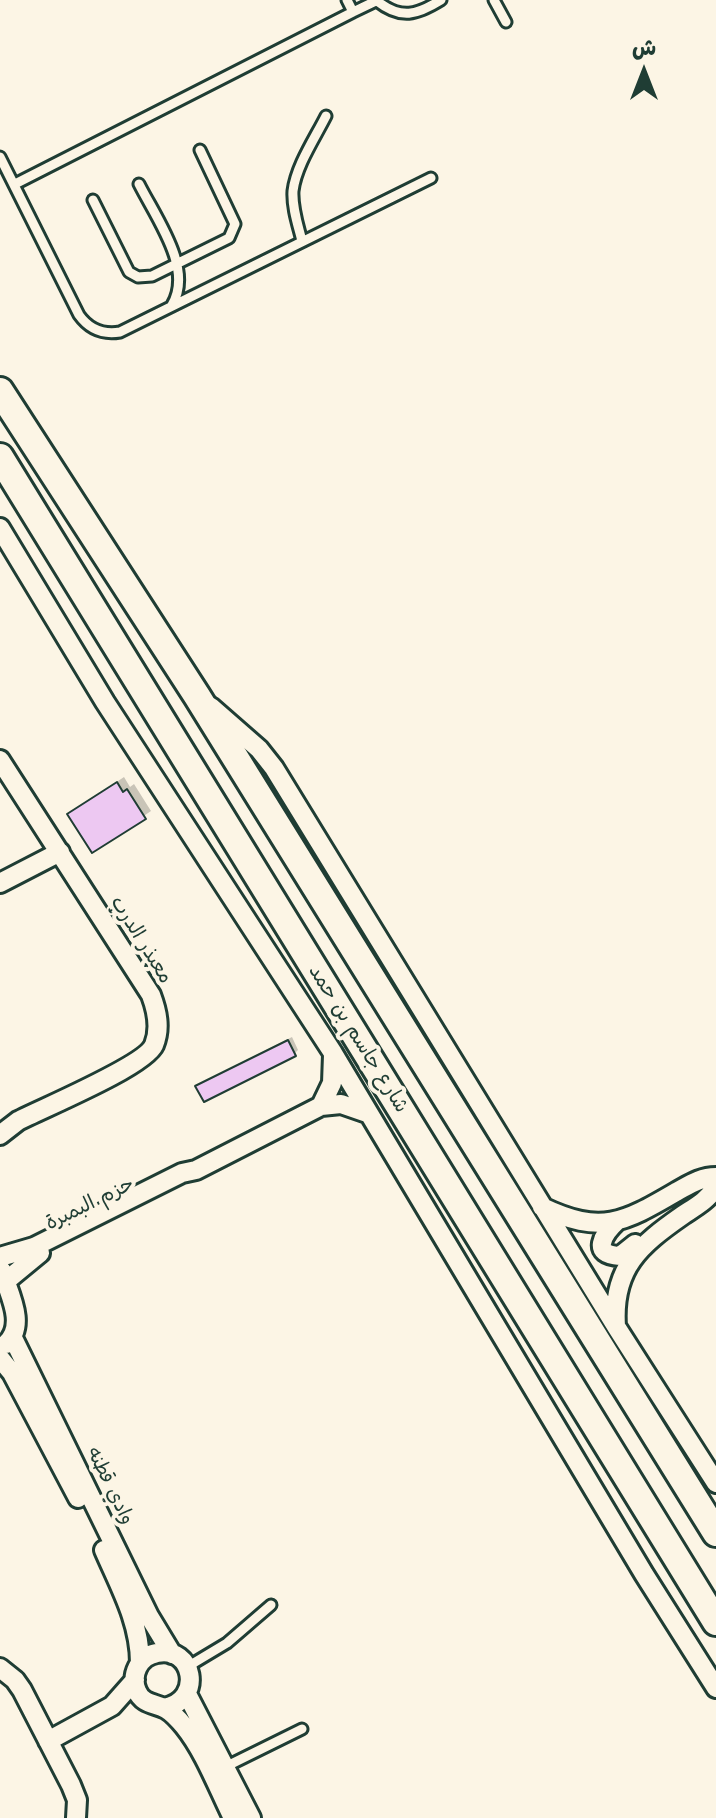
<!DOCTYPE html>
<meta charset="utf-8">
<style>
body{margin:0}
#map{position:relative;width:716px;height:1818px;overflow:hidden;background:#fcf5e5;font-family:"Shantell Sans","Playpen Sans Arabic",sans-serif}
canvas{display:block}
.north{position:absolute;left:604px;top:32px;width:80px;height:80px;-webkit-text-stroke:6px #fcf5e5;paint-order:stroke;rotate:0deg;font-size:22px;font-weight:700;line-height:32px;text-align:center;color:#1f3d34}
.north::after{content:'';display:block;margin:auto;width:28px;height:36px;background:#1f3d34;clip-path:polygon(50% 0,100% 100%,50% 72%,0 100%)}
</style>
<div id="map">
<canvas width="716" height="1818"></canvas>
<div class="north">ش</div>
</div>
<script>
const c = document.querySelector('canvas').getContext('2d');
c.lineJoin = 'round';
function fill(path, color) { c.fillStyle = color; c.fill(path, 'evenodd'); }
function trace(path, color, width, dash) { c.strokeStyle = color; c.lineWidth = width; c.lineCap = dash ? 'butt' : 'round'; c.setLineDash(dash || []); c.stroke(path); }
function label(font, color, halo, rows, align = 'center') {
  c.font = font + ' "Shantell Sans","Playpen Sans Arabic",sans-serif'; c.lineWidth = 8; c.setLineDash([]); c.textBaseline = 'middle'; c.strokeStyle = halo; c.fillStyle = color; for (const [text, x, y, turn = 0] of rows) {
    c.save(); c.translate(x, y); c.rotate((+turn || 0) * Math.PI / 180); c.textAlign = isNaN(turn) ? turn : align; if (halo) c.strokeText(text, 0, 0); c.fillText(text, 0, 0); c.restore();
  }
}
fill(new Path2D(`
 M124 777 130 787 134 784 151 811 92 851 69 814Z
 M292 1037 298 1050 294 1054 201 1083Z`), '#0003');
const building = new Path2D(`
 M117 782 123 792 127 789 146 819 92 853 67 814Z
 M288 1040 296 1056 204 1102 195 1086Z`);
fill(building, '#edc8f2');
trace(building, '#1f3d34', 2);
const lane = new Path2D(`
 M347 0 353 12 378 0
 M494 0 506 22
 M377 1C401 20 417 15 441 0
 M0 157 79 315C89 329 102 335 120 332L431 178
 M15 184 353 12
 M139 184C156 218 194 269 172 305
 M93 200 129 272 138 277 152 276 229 238 235 224 200 150
 M302 241C298 225 292 208 293 191 296 166 315 138 326 116
 M187 1667 227 1643 271 1605
 M225 1767 302 1729`);
const street = new Path2D(`
 M0 528 105 702 333 1053 644 1574 716 1688
 M211 707 259 749 274 768 617 1328 716 1483
 M0 760 151 995C157 1011 161 1028 154 1045 145 1066 43 1108 18 1121L0 1135
 M0 883 60 852
 M321 1106 332 1083 333 1055
 M542 1207C601 1235 623 1223 676 1192 689 1185 700 1177 716 1177
 M617 1221C603 1234 590 1255 620 1256L635 1244
 M0 1257 34 1247 182 1173 196 1170 321 1106 341 1104 367 1113
 M2 1271C9 1294 27 1325 6 1344
 M6 1281 40 1253
 M616 1326C612 1268 640 1245 683 1215 695 1207 708 1200 716 1187
 M12 1336 149 1616 172 1654
 M0 1358 12 1373 78 1498
 M104 1550C120 1587 140 1622 140 1663
 M0 1668 15 1680 22 1690 71 1785 77 1800 76 1818
 M187 1694 251 1818
 M164 1708C205 1700 193 1645 157 1653 139 1656 130 1675 137 1691 143 1705 155 1703 166 1709 173 1713 179 1720 184 1726 205 1752 218 1788 233 1818
 M48 1741 112 1706 135 1680`);
const secondary = new Path2D(`
 M0 391 197 696 716 1533
 M0 457 716 1622`);
trace(lane, '#1f3d34', 15);
trace(street, '#1f3d34', 24);
trace(secondary, '#1f3d34', 32);
trace(lane, '#fcf5e5', 9);
trace(street, '#fcf5e5', 18);
trace(secondary, '#fcf5e5', 26);
label('20px', '#1f3d34', '#fcf5e5', [
 ["معيذر الدرب",141,940,58],
 ["شارع جاسم بن حمد",358,1039,58],
 ["حزم البمبرة",90,1204,-26],
 ["وادي قطنه",110,1486,64]
]);
</script>
